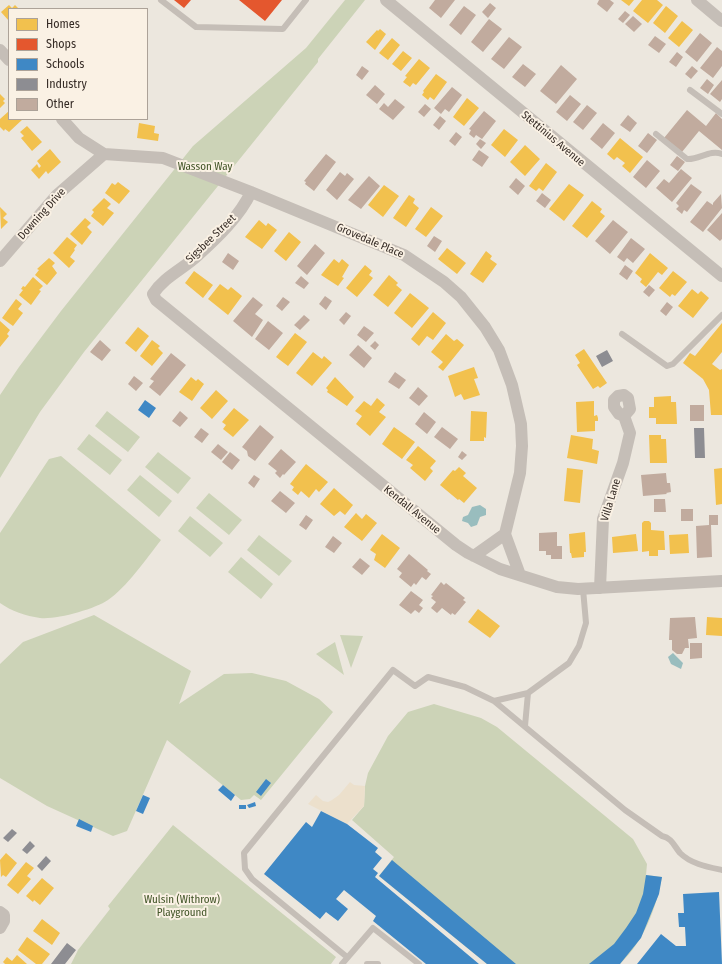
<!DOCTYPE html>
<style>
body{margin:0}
#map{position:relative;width:722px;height:964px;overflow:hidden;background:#ece7de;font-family:"Fira Sans Condensed",sans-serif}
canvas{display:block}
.legend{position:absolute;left:8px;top:8px;width:140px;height:112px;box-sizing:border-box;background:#faf1e4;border:1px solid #aca298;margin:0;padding:5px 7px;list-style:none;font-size:12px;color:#362c26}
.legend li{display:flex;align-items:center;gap:8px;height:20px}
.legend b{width:20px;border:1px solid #aca298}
</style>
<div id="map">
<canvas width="722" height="964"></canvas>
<ul class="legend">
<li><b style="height:11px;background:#f2c14e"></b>Homes</li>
<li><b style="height:11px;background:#e4572e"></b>Shops</li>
<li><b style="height:11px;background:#3f88c5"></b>Schools</li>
<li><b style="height:11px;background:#8d8d92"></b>Industry</li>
<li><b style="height:11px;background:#c1ab9e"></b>Other</li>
</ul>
</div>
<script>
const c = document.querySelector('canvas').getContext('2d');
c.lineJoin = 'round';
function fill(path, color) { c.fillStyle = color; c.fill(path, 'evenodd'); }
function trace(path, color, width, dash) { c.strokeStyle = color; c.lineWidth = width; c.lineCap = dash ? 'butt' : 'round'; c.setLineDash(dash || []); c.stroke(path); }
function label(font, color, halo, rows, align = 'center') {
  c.font = font + ' "Fira Sans Condensed",sans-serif'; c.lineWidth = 4; c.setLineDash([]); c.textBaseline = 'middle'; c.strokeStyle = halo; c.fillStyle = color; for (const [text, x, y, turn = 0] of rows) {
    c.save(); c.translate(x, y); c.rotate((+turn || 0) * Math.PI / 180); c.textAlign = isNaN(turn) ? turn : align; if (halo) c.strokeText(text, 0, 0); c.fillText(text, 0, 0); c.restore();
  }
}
fill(new Path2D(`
 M345 0H365L318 59V62L84 352 40 412 0 478V395L19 367 61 311 193 146 306 48Z
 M107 411 140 437 128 452 95 426Z
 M89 434 122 460 110 475 77 449Z
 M158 452 191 478 178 494 145 467Z
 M61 456 161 540C147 558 126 588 108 600 95 609 56 620 40 618 26 616 11 611 0 603V533L49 459Z
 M140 475 172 501 159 517 127 490Z
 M209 493 242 520 229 535 196 508Z
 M190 516 223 543 210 557 178 531Z
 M259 535 292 561 279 576 247 550Z
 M241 557 273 584 261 599 228 572Z
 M94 615 191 671 179 704 224 674 252 673 286 681 319 699 333 712 261 800 254 795 250 799 241 800 167 740 127 831 113 836 47 806 0 778V664L23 642Z
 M340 635 363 636 351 668Z
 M335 642 344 675 316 654Z
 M434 704 481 718 497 727 633 839 647 864 646 875 662 877C656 909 644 941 620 964H487L379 876 394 857 352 820 364 806 365 786 368 773 388 736 408 712Z
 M173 825 336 957 331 964H71L78 950 110 909 108 906Z`), '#ccd3b7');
fill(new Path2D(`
 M350 782 354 785 365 786 364 806 347 824 308 804 316 795 323 801 328 802 332 800 339 795Z`), '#ece0cc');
fill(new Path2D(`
 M480 505 486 509V515L480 517 477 525 471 527 468 523 462 521 463 517 468 515 472 507Z
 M673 653 683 663 681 669 671 664 668 657Z`), '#99bdbe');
fill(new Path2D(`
 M621 0H634L629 6Z
 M642 0H657L663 5 648 23 633 11Z
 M9 5 12 8 15 5 19 9H9V21L1 12Z
 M666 6 678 16 665 33 653 23Z
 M682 21 693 30 679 47 668 38Z
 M380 29 386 34 375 50 366 42 377 30 378 31Z
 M392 38 400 45 388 60 379 53Z
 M403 51 412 58 401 71 392 64Z
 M419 59 430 68 416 85 413 83 410 87 403 82 407 77 405 76Z
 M436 74 447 82 434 100 430 97 428 100 422 95 424 92 423 91Z
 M0 94 5 99 3 101 5 103 0 108Z
 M467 98 479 108 464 126 453 117Z
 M9 111V119H23L9 132 5 129 4 131 0 127V119Z
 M139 123 155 126 154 133 159 134 158 141 137 138Z
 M27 126 42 142 32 151 21 138 24 136 20 132Z
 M504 129 518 140 505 157 491 145Z
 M620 138 643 157 630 173 622 166 625 163 617 157 614 160 607 154Z
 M525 145 540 159 525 176 510 162Z
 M50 149 61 162 48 174 46 171 39 179 31 170 37 164 39 168 41 166 37 161Z
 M546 163 557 172 543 191 539 188 536 191 529 186Z
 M118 182 130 191 119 204 105 193 112 183 115 185Z
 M569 184 584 195 564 221 549 209Z
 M384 185 399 196 383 217 368 205Z
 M409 195 415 199 413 203 419 208 406 227 393 218Z
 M104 198 111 204 107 208 114 213 103 226 91 216 94 212 92 210Z
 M592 201 602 209 600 212 605 216 587 238 572 226Z
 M0 207 7 214 3 218 8 222 1 229Z
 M431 207 443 216 426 237 415 229Z
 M85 218 91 223 87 227 92 232 82 245 70 234Z
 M259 220 266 226 268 223 277 230 262 249 245 237Z
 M289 232 301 242 286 261 274 251Z
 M67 237 77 245 74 249 75 250 70 257 75 261 69 268 53 253Z
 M447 248 466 263 457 274 438 259Z
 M486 251 492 256 490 259 497 264 483 283 470 274Z
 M650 253 668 268 662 275 658 272 646 287 640 282 642 279 635 273Z
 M49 258 55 263 52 266 57 273 47 285 35 275 39 270 37 269Z
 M334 259 339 263 342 259 349 265 342 277 344 278 338 286 321 275Z
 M365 265 372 271 369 275 373 278 357 297 346 288Z
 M194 271 213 285 203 298 185 283Z
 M673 271 687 282 675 296 672 294 670 297 659 288Z
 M389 275 398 283 396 285 402 290 388 307 373 295Z
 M33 277 43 286 39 290 41 291 31 305 19 295 23 290 21 289 23 286 25 287Z
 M220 284 228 290 231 287 242 296 228 315 208 299Z
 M692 289 698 294 701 291 709 298 693 318 678 306Z
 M410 293 429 308 412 328 394 313Z
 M16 299 22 304 18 309 23 313 13 326 2 318Z
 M433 312 446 323 433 340 427 336 419 346 411 339Z
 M0 321 10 330 7 334 9 336 0 347Z
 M722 323V352L712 364 720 370 722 369V415H711L709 390 703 379 683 363 690 353 695 356Z
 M138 327 149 336 136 352 125 343Z
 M295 333 307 342 288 366 276 357Z
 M446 334 454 341 457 339 464 345 443 371 438 367 443 362 431 352Z
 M152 340 160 346 158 348 163 353 152 366 140 356Z
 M584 349 607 383 600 388 598 386 593 389 577 365 580 363 575 355Z
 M313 352 322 359 324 356 332 363 312 386 296 373Z
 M474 367 478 378 474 379 480 395 464 400 461 394 455 397 448 376Z
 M191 377 196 381 198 379 204 384 192 401 179 392Z
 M335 377 354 397 347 406 327 392 328 390 326 388Z
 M216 390 228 401 212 419 200 408Z
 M671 396V402H676L677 424H656V418H649V407H654V397Z
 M377 398 385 405 379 412 386 417 370 436 356 424 362 416 355 411 364 401 371 406Z
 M594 401V416L597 415 598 418V421H595V431L577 432 576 402Z
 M234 408 249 420 233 437 223 429 226 425 222 422Z
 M471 411 487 412 486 438 484 437V441H470Z
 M394 427 415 442 402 459 382 444Z
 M571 435 593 439 592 449 599 451 597 464 567 458Z
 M649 435H661V439H666L667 463H650Z
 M418 446 436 461 430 468 433 471 425 481 410 468 413 465 406 460Z
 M306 464 328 482 319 492 316 489 309 498 301 491 298 495 292 490 294 487 290 484Z
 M459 467 466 473 463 476 477 488 464 503 459 499 458 500 440 485 453 470 455 471Z
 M567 468 583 470 580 503 564 501Z
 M722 468V504L716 505 714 469Z
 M334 488 353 505 345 515 340 511 334 516 320 504Z
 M356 513 362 519 366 514 377 523 362 541 344 527Z
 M644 521H649L651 523V530L664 531 665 550H658V556H649V551L642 552V523Z
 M585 532 586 552H584V557L572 558 571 553H570L569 534Z
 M382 534 400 548 385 568 374 560 376 554 370 550Z
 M636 534 638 551 613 553 612 537Z
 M688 534 689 553 670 554 669 535Z
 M478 609 500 626 490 638 468 622Z
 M707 617 722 618V636L706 635Z
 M6 853 17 863 6 877 3 875 1 877 0 860Z
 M26 862 34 868 27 876 31 879 18 894 7 885Z
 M42 878 54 888 40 905 34 900 33 902 26 896Z
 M42 919 60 933 52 945 33 931Z
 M27 937 50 954 42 964H36L18 950Z
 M17 955 27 964H5L3 962 7 957 12 961Z`), '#f2c14e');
fill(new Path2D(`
 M174 0H191L184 8Z
 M239 0H282L265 21Z`), '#e4572e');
fill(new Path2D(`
 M145 400 156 408 149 418 138 410Z
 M266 779 271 783 261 796 256 792Z
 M223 785 235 795 231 801 218 790Z
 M143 795 150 798 143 814 136 811Z
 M255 802 256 806 249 808 247 805Z
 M239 805H246V809H239Z
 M321 811 347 824 378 848 375 852 382 858 373 869 378 873 375 877 479 964H426L373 921 376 916 344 890 336 899 348 909 338 921 326 912 320 919 264 874 306 822 312 827Z
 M79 819 93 826 91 832 76 826Z
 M392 860 516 964H487L379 876Z
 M646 875 662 877 659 894 641 938 620 964H589L614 944 626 928 636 913 643 894Z
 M719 892 722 964H637L661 934 676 946H686L685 927H679L678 913H684L683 894Z`), '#3f88c5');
fill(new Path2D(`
 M607 350 613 361 602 367 596 356Z
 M694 428H704L705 458H695Z
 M12 829 17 833 8 842 3 838Z
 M30 841 35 846 27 854 22 850Z
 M46 856 51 861 42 871 37 866Z
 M67 943 76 950 65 964H51Z`), '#8d8d92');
fill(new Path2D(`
 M435 0H455L441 18 429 8Z
 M599 0H610L614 3 607 12 597 4Z
 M490 3 496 8 488 18 482 12Z
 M464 6 476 15 461 35 449 25Z
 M625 11 630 15 623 23 618 19Z
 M633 16 642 24 634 32 625 24Z
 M489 19 502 29 483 52 471 42Z
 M700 33 712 43 697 62 685 52Z
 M655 36 666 44 659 53 648 45Z
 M509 37 522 47 504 69 491 59Z
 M717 47 722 51V66L713 78 700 68Z
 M677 52 683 57 676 67 669 62Z
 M523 64 536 74 525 87 512 77Z
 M561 65 577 79 556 104 540 91Z
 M362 66 369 71 362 80 356 75Z
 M692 66 698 71 691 79 685 74Z
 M707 79 714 85 708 94 700 88Z
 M722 80V99L720 102 710 94Z
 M375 85 385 94 377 104 366 95Z
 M452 87 462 95 449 112 445 109 441 114 434 108Z
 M570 95 581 104 567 121 556 112Z
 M395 99 405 107 393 120 379 109 384 103 388 107Z
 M425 104 431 109 424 117 418 112Z
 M587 105 597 113 583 130 573 122Z
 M687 110 706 126 716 113 722 119V150L699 131 682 152 664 138Z
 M484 111 496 121 482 139 476 135 474 138 469 134 471 130 469 129Z
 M628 115 637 123 630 132 620 125Z
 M440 116 446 121 439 130 433 125Z
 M603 123 615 133 602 149 590 139Z
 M456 132 462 137 455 146 449 141Z
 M648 133 657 140 647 153 638 146Z
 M480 139 486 143 481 149 476 144Z
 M479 150 489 157 482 167 472 160Z
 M326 154 336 162 314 191 305 184 306 182 304 181Z
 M677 156 685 162 678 171 670 165Z
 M647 160 660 171 646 188 633 177Z
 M681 169 692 178 672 202 656 188 664 179 669 183Z
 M340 172 345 176 347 173 354 179 337 200 326 190Z
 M369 176 380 186 361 209 348 200Z
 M516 178 525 186 518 195 509 187Z
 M691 184 702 192 687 212 684 210 682 214 676 209 679 206 676 203Z
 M542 193 551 200 545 208 536 201Z
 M721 194 722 208 703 232 690 222 707 201 713 205V203Z
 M722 213V239L720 241 707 230Z
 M613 220 628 232 610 254 595 241Z
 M434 236 442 241 435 252 427 246Z
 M631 238 645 249 633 263 627 258 624 262 617 257Z
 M315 244 325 253 307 275 297 266Z
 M228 253 239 261 233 270 222 262Z
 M625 265 633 271 627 280 619 274Z
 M301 276 309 283 304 289 295 283Z
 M649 285 655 290 649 297 643 292Z
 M325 296 332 301 326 310 319 304Z
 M253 297 263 305 255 314 263 320 252 337 233 321Z
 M283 297 290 302 282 311 276 306Z
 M667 302 673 307 666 316 660 311Z
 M346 312 351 316 344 325 339 320Z
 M304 315 310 320 300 330 294 325Z
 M268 321 283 333 269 350 255 339Z
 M364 326 374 333 366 342 357 335Z
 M100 340 111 350 102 361 90 352Z
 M375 341 379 345 375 350 370 346Z
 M358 345 372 358 364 368 349 355Z
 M171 353 186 365 160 396 149 387 154 381 150 379Z
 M395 372 406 380 399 389 388 382Z
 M134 376 143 383 136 391 128 384Z
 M418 387 428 396 419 406 409 398Z
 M690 405H704V421H690Z
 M180 411 188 418 180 427 172 421Z
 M424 412 436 422 427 434 415 424Z
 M260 425 274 437 255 461 248 456 247 451 242 447Z
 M442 427 458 439 450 449 434 437Z
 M201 428 209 434 202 443 194 437Z
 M218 444 228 452 221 460 211 452Z
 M281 449 296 462 284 475 283 474 280 478 275 473 277 471 268 464Z
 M462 451 467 455 462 460 458 457Z
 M230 452 240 460 232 470 222 462Z
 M666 473 667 483H670L671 492 666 493 667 494 643 496 641 475Z
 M254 475 260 479 254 488 248 483Z
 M280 491 295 503 286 513 271 501Z
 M654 499H665L666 512H654Z
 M681 509H693V521H681Z
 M306 515 313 520 306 530 299 525Z
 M709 515H718V525H711L712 557 697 558 696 526 709 525Z
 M557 532V546H562V559H551V555H546V551H539V533Z
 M333 536 342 543 334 553 325 547Z
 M409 554 428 570 427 571 431 574 426 580 422 577 416 585 414 583 411 587 399 577 402 573 397 569Z
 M360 558 370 566 362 575 352 567Z
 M441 582 444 585 446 583 465 598 463 600 466 602 455 615 452 613 451 615 442 608 437 613 431 608 436 602 431 598 433 596 431 595Z
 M411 591 423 600 419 605 423 608 419 613 415 610 411 614 399 605Z
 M695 617 697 638 688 639 689 648H685L682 654H677L672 650V640H669L670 618Z
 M690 643H702V658L690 659Z`), '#c1ab9e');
trace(new Path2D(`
 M161 0 196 27 283 29 306 0
 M690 90 722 114
 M656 134 687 159C699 160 710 149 722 154
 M622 334 667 366 673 364 722 315
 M494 701 625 810 662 836C672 838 674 846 680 853 691 864 708 867 722 870
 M525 726 528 693
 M347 957 252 879 245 869 244 853 393 670 415 686 428 677 465 687 494 701 528 693 569 663 579 646 586 623 583 589
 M342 964 373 928 419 964
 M367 964H378`), '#c5beb7', 6);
trace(new Path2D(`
 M386 0 722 276
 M697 0 722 21
 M0 50 9 60
 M62 119 79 138 104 154 163 158 251 192 404 255 444 282 461 297 485 327 499 350 512 385 521 424 522 446 520 473 505 534 520 575
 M251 192C240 216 217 238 197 256 183 269 164 277 153 294L156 300 456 545 468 553 500 569 557 587 578 589 722 581
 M0 261 57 195 104 154
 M474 556 505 534
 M600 588 603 519 623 463 630 433 624 416 630 409 628 398 624 395 618 396 614 400V407L619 414 624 416
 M0 912 4 915V921L0 928`), '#c5beb7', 12);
label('11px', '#362c26', '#faf1e4', [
 ["Stettinius Avenue",553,139,40],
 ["Downing Drive",42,214,-48],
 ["Sigsbee Street",211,239,-44],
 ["Grovedale Place",370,241,23],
 ["Villa Lane",611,500,-73],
 ["Kendall Avenue",412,510,39]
]);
label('11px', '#425528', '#faf1e4', [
 ["Wasson Way",205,167],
 ["Wulsin (Withrow)",182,900],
 ["Playground",182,913]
]);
</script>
